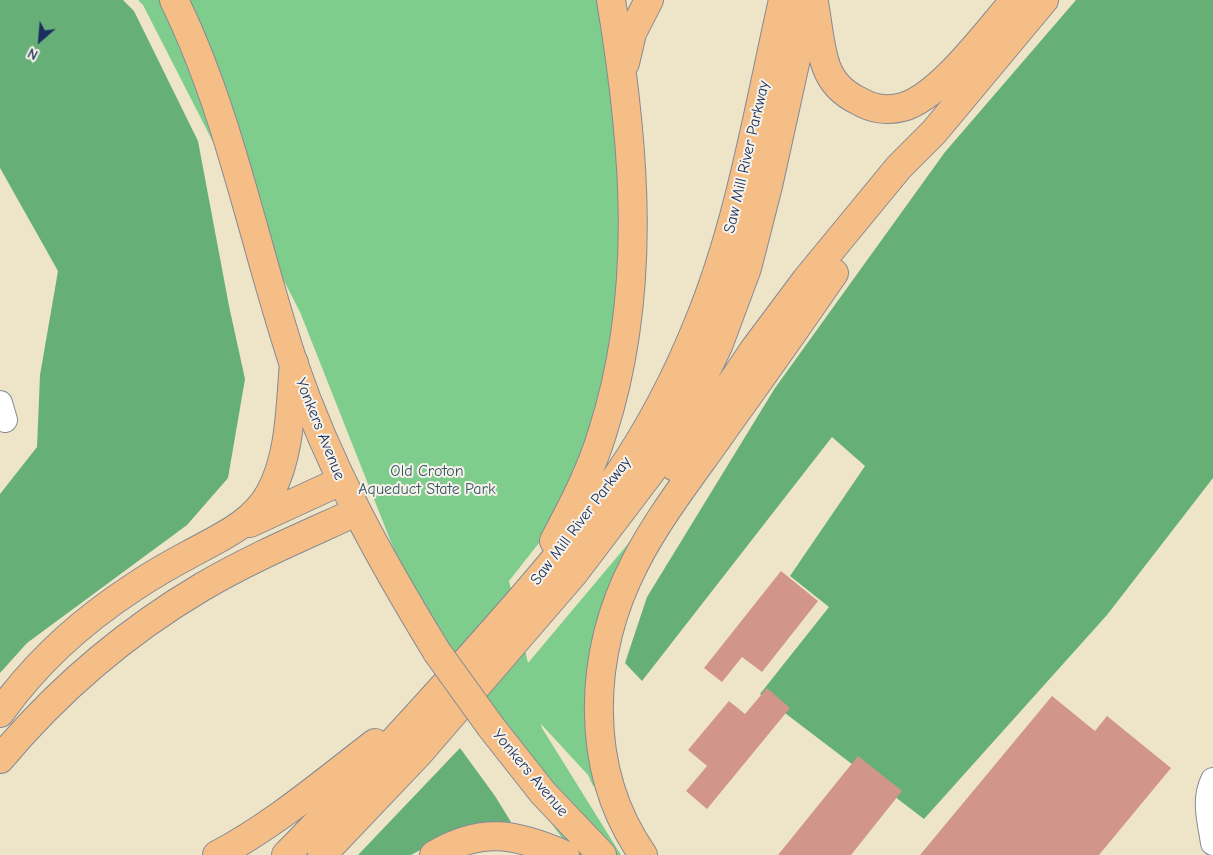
<!DOCTYPE html>
<style>
body{margin:0}
#map{position:relative;width:1213px;height:855px;overflow:hidden;background:#eee5c9;font-family:"Comic Neue",sans-serif}
canvas{display:block}
.north{position:absolute;left:15px;top:15px;width:50px;height:50px;-webkit-text-stroke:4px #f7f3e8;paint-order:stroke;rotate:207deg;font-size:14px;font-weight:700;line-height:20px;text-align:center;color:#1b2f5e}
.north::after{content:'';display:block;margin:auto;width:18px;height:22px;background:#1b2f5e;clip-path:polygon(50% 0,100% 100%,50% 72%,0 100%)}
</style>
<div id="map">
<canvas width="1213" height="855"></canvas>
<div class="north">N</div>
</div>
<script>
const c = document.querySelector('canvas').getContext('2d');
c.lineJoin = 'round';
function fill(path, color) { c.fillStyle = color; c.fill(path, 'evenodd'); }
function trace(path, color, width, dash) { c.strokeStyle = color; c.lineWidth = width; c.lineCap = dash ? 'butt' : 'round'; c.setLineDash(dash || []); c.stroke(path); }
function label(font, color, halo, rows, align = 'center') {
  c.font = font + ' "Comic Neue",sans-serif'; c.lineWidth = 4; c.setLineDash([]); c.textBaseline = 'middle'; c.strokeStyle = halo; c.fillStyle = color; for (const [text, x, y, turn = 0] of rows) {
    c.save(); c.translate(x, y); c.rotate((+turn || 0) * Math.PI / 180); c.textAlign = isNaN(turn) ? turn : align; if (halo) c.strokeText(text, 0, 0); c.fillText(text, 0, 0); c.restore();
  }
}
fill(new Path2D(`
 M138 0H598L613 89 623 266 602 398 578 475 539 543 509 581 528 663 664 501 597 648 586 729 597 785 593 786 588 775 541 724 542 728 621 855H574L440 666 300 312 143 5Z`), '#7ecd8d');
fill(new Path2D(`
 M0 0H123L134 11 198 141 229 306 245 379 228 478 187 525 27 643 0 673V494L37 447 40 375 58 271 0 168Z
 M1076 0H1213V478L1107 615 924 819 760 694 829 607 790 576 865 466 832 437 642 681 625 663 647 597 775 388 945 152Z
 M460 748 495 796 511 822 469 827 444 837 411 855H358Z`), '#66b078');
fill(new Path2D(`
 M781 571 818 601 762 672 742 657 722 682 704 668Z
 M767 688 790 708 707 809 686 791 707 766 688 750 729 701 745 714Z
 M1052 696 1095 731 1107 716 1171 768 1099 855H920Z
 M858 756 902 791 851 855H778Z`), '#d19689');
const street = new Path2D(`
 M0 403 5 420
 M1213 780C1203 800 1210 822 1213 843`);
const primary = new Path2D(`
 M174 0C230 114 253 241 293 362 329 467 379 557 437 652
 M491 727 543 793 602 855`);
const highway = new Path2D(`
 M814 3C818 23 819 46 826 66 832 83 844 94 859 101 872 109 888 111 903 107 941 96 988 30 1015 0
 M625 63 632 33 649 0
 M675 467 753 351 806 280 899 167 934 132 1044 0
 M250 523 341 481
 M554 541C572 507 591 471 602 434 648 293 635 144 611 0
 M0 713C36 662 82 621 134 587 152 575 171 564 190 554 219 538 253 524 270 493 291 454 290 406 294 363
 M0 759C57 691 126 632 202 587 251 558 304 536 356 512
 M217 855C274 825 324 782 375 743
 M286 855C347 794 405 729 463 665 518 603 574 541 620 472 651 426 677 376 698 324 740 223 759 106 783 0
 M322 855 419 753 574 573 653 469 681 423 718 346 747 268 768 186 809 0
 M434 855C482 826 517 834 565 855
 M643 855C583 769 588 654 635 563 660 514 696 470 727 425 763 375 799 324 834 273`);
trace(street, '#848a94', 26);
trace(primary, '#848a94', 30);
trace(highway, '#848a94', 30);
trace(street, '#fff', 24);
trace(primary, '#f6be87', 28);
trace(highway, '#f6be87', 28);
const primaryBridge = new Path2D(`
 M437 652 491 727`);
trace(primaryBridge, '#848a94', 30, []);
trace(primaryBridge, '#f6be87', 28);
label('16px', '#1b2f5e', '#f7f3e8', [
 ["Saw Mill River Parkway",747,157,-77],
 ["Yonkers Avenue",320,429,68],
 ["Saw Mill River Parkway",581,521,-53],
 ["Yonkers Avenue",530,773,50]
]);
label('16px', '#34566a', '#f7f3e8', [
 ["Old Croton",427,471],
 ["Aqueduct State Park",427,489]
]);
</script>
